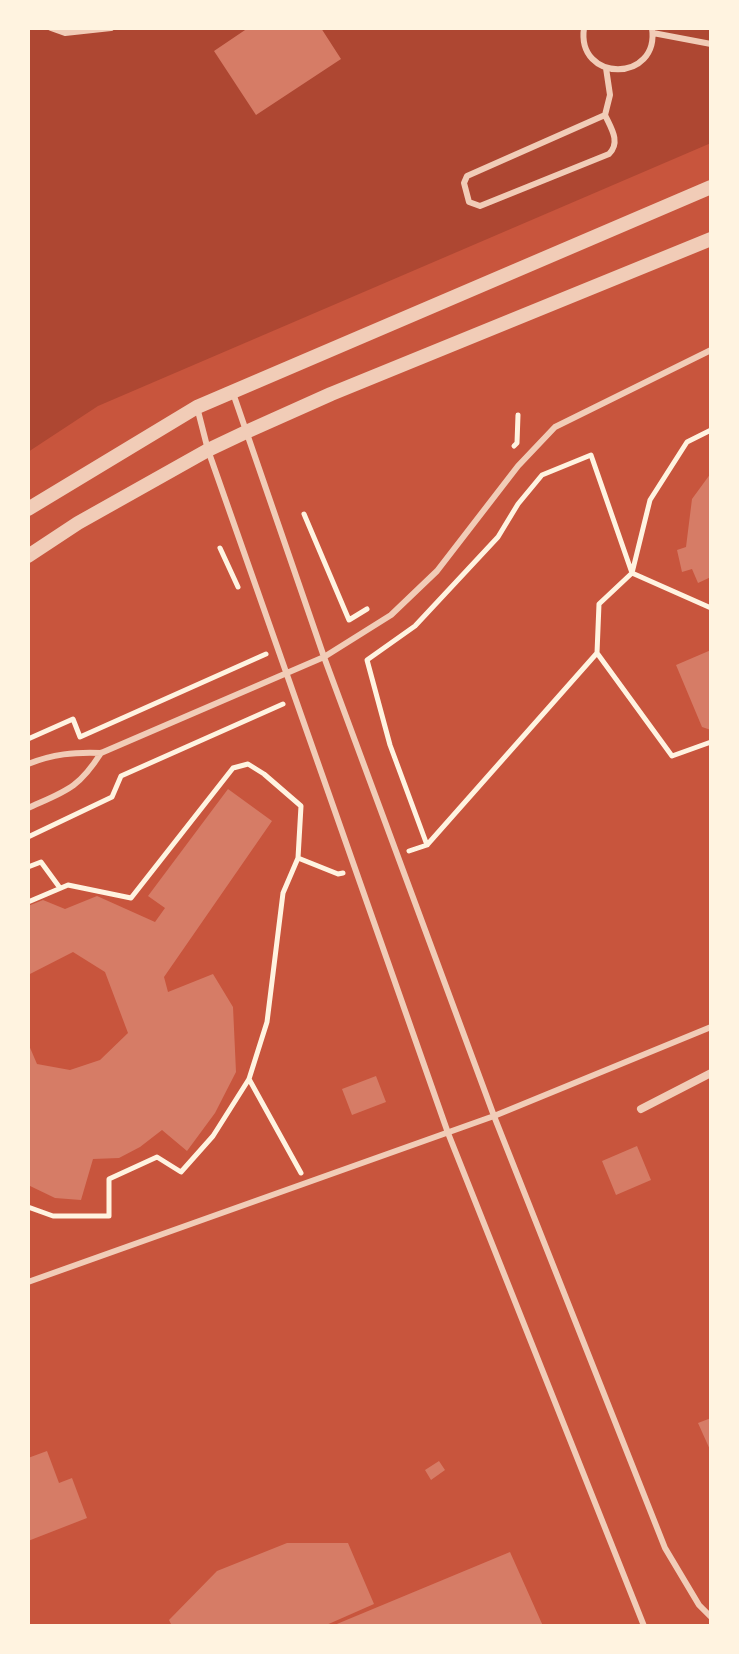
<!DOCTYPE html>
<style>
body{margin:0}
#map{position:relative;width:739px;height:1654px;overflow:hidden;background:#c8553d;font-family:"Nunito Sans",sans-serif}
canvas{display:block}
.frame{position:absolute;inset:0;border:30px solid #fff3e0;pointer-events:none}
</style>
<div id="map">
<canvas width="739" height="1654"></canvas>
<div class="frame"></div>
</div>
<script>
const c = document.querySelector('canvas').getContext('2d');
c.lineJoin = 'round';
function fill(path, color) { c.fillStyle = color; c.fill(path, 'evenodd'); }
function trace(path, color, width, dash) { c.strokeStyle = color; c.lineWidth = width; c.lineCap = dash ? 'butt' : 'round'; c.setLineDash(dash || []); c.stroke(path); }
fill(new Path2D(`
 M28 28H711V143L98 406 28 452Z`), '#ae4732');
fill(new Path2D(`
 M248 28H321L341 59 256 115 214 51Z
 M711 473V577L698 583 692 569 682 572 677 550 686 547 692 499Z
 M711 650V730L702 727 676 665Z
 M228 789 272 821 164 977 168 992 213 974 233 1007 236 1072 215 1113 187 1151 162 1130 140 1147 119 1158 93 1159 81 1200 55 1198 28 1185V1043L37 1064 70 1070 100 1060 128 1033 105 972 73 952 28 975V906L43 900 65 909 97 896 155 922 165 908 148 896Z
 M376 1076 386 1102 352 1115 342 1089Z
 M637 1146 651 1180 616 1195 602 1161Z
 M711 1418V1452L698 1423Z
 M47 1451 59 1483 72 1478 87 1518 28 1541V1458Z
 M439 1461 445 1470 431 1480 425 1470Z
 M287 1543H348L374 1604 324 1626H172L169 1620 217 1571Z
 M510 1552 543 1626H332Z`), '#d67c66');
trace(new Path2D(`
 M711 430 687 442 650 500 632 573 599 604 597 653 672 756 711 742
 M514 446 517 443 518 415
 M304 514 349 620 367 609
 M220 548 238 587
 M28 739 73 719 80 737 266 654
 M28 837 112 797 121 776 283 704
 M427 845 390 745 367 660 415 626 498 537 518 504 542 475 591 455 632 573 711 608
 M409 851 427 845 597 653
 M298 858 338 874 343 873
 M28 867 41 862 60 888
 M28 902 68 885 131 898 233 768 248 764 264 774 301 806 298 858 283 893 267 1022 249 1079 213 1136 181 1172 157 1157 109 1179V1216H53L28 1207
 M249 1079 301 1173`), '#fff3e0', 5);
trace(new Path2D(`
 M51 28 65 33 111 28
 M584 28C576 83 660 83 652 28
 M653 33 711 44
 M605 115C611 128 621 142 609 154L480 206 469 202 464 183 467 176 605 115 610 95 606 68
 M233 393 324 657 494 1116 665 1548 699 1605 711 1617
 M197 407 208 450 448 1133 644 1626
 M28 764C53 754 74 752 101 753L324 657 391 615 437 571 518 466 555 427 711 350
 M28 808C66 791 78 789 101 753
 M28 1282 494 1116 711 1027`), '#f1ccb7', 6);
trace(new Path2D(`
 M641 1109 711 1073`), '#f1ccb7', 8);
trace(new Path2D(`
 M28 509 197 407 711 187
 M28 556 78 523 208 450 246 432 331 394 711 239`), '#f1ccb7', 14);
</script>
